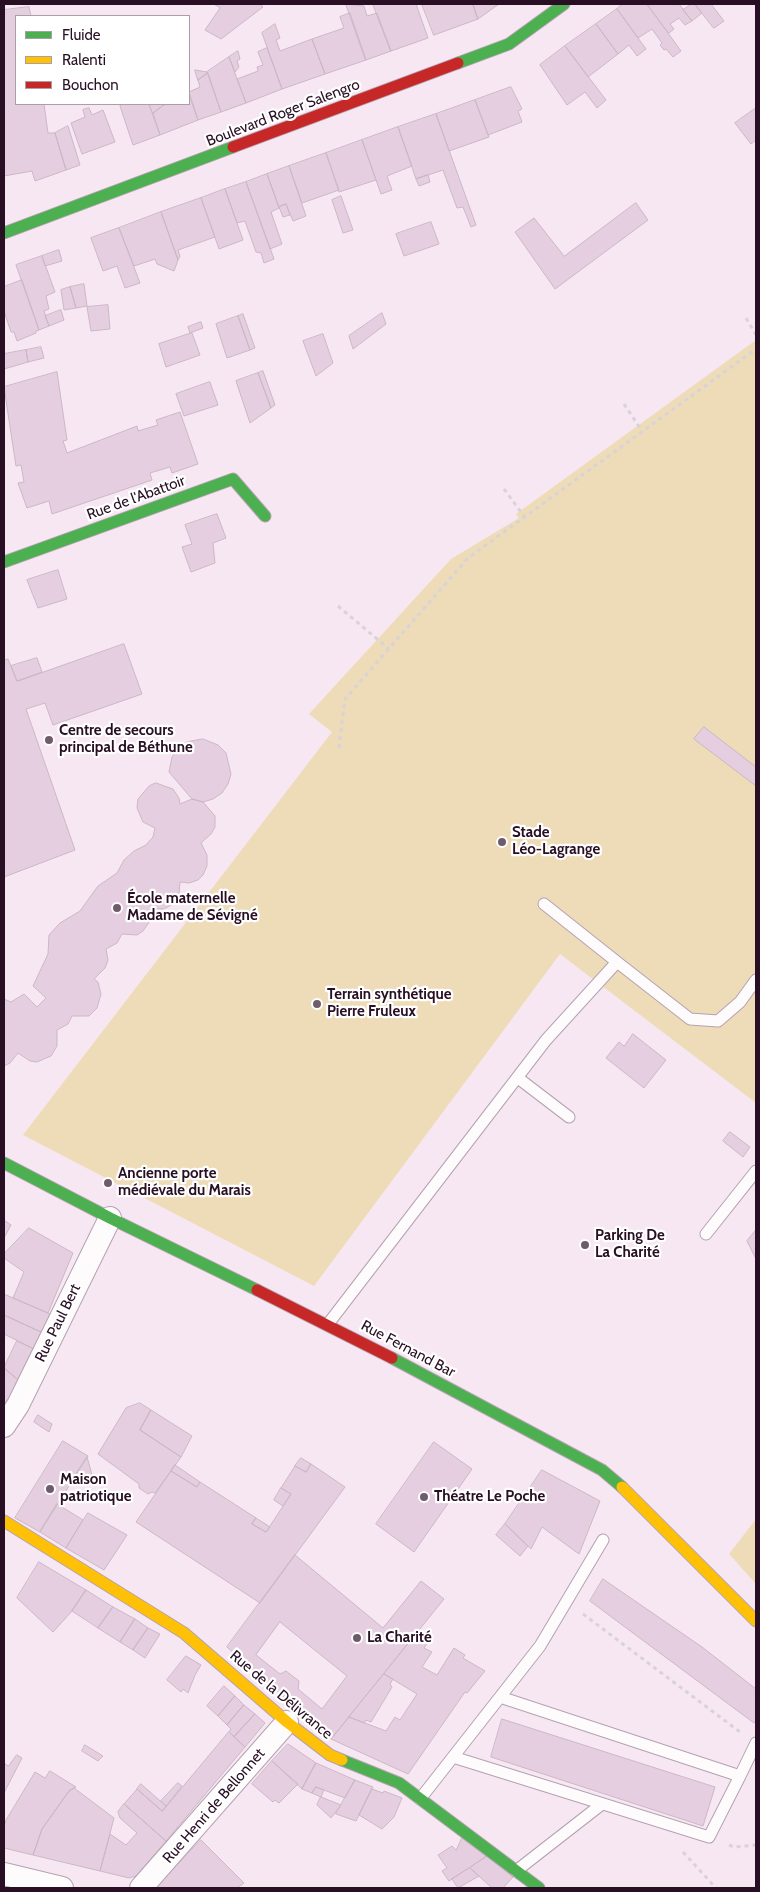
<!DOCTYPE html>
<meta charset="utf-8">
<style>
body{margin:0}
#map{position:relative;width:760px;height:1892px;overflow:hidden;background:#f6e7f2;font-family:Cabin,sans-serif}
canvas{display:block}
.frame{position:absolute;inset:0;border:5px solid #280f23;pointer-events:none}
.legend{position:absolute;left:15px;top:15px;width:175px;height:90px;box-sizing:border-box;background:#fff;border:1px solid #a99fa7;margin:0;padding:6px 9px;list-style:none;font-size:15px;color:#280f23}
.legend li{display:flex;align-items:center;gap:10px;height:25px}
.legend b{width:25px;border:1px solid #a99fa7}
</style>
<div id="map">
<canvas width="760" height="1892"></canvas>
<div class="frame"></div>
<ul class="legend">
<li><b style="height:6px;background:#4caf50"></b>Fluide</li>
<li><b style="height:6px;background:#ffc107"></b>Ralenti</li>
<li><b style="height:6px;background:#c62828"></b>Bouchon</li>
</ul>
</div>
<script>
const c = document.querySelector('canvas').getContext('2d');
c.lineJoin = 'round';
function fill(path, color) { c.fillStyle = color; c.fill(path, 'evenodd'); }
function trace(path, color, width, dash) { c.strokeStyle = color; c.lineWidth = width; c.lineCap = dash ? 'butt' : 'round'; c.setLineDash(dash || []); c.stroke(path); }
function label(font, color, halo, rows, align = 'center') {
  c.font = font + ' Cabin,sans-serif'; c.lineWidth = 4.5; c.setLineDash([]); c.textBaseline = 'middle'; c.strokeStyle = halo; c.fillStyle = color; for (const [text, x, y, turn = 0] of rows) {
    c.save(); c.translate(x, y); c.rotate((+turn || 0) * Math.PI / 180); c.textAlign = isNaN(turn) ? turn : align; if (halo) c.strokeText(text, 0, 0); c.fillText(text, 0, 0); c.restore();
  }
}
fill(new Path2D(`
 M756 340V1103L560 954 314 1286 23 1135 332 732 309 714 451 559 519 518 516 514Z
 M756 1519V1584L729 1554Z`), '#eedcb8');
const building = new Path2D(`
 M214 4H260L263 7 221 39 205 30 220 8Z
 M346 4 364 6 367 16 377 13 391 51 366 60Z
 M373 4H416L428 38 391 51Z
 M422 4H473L478 19 434 35Z
 M473 4H499L478 19Z
 M623 4H647L681 51 673 57 666 49 664 50 660 45 662 43 652 29 638 38 617 9Z
 M647 4H679L692 21 685 25 679 18 670 24 674 29 669 33Z
 M692 4H695L702 13 692 21 683 10Z
 M695 4H711L724 21 714 28Z
 M29 7 31 16H16V104H44L48 133H55L66 170 35 181 32 171 4 176V10Z
 M617 9 646 49 637 56 629 45 618 54 596 24Z
 M350 13 366 60 325 74 312 39 344 28 340 17Z
 M275 24 280 38 276 40 280 51 312 39 325 74 282 89 262 33Z
 M596 24 618 54 588 77 565 46Z
 M565 46 606 100 597 108 585 92 567 105 540 65Z
 M267 48 282 89 246 103 237 79 258 71 257 67 263 65 258 52Z
 M238 51 240 59 237 61 239 67 235 72 229 57Z
 M229 57 246 103 221 112 207 72Z
 M195 70 207 72 208 73 198 80Z
 M208 73 221 112 198 120 189 92 200 87 198 80Z
 M511 87 522 109 518 111 522 122 488 135 475 100Z
 M189 95 198 120 160 135 153 113 165 104H189Z
 M475 100 489 137 449 151 436 114Z
 M124 104H149L160 135 133 145 120 106Z
 M149 104H165L153 113Z
 M89 108 92 115 103 110 115 142 82 154 71 123 85 117 83 110Z
 M756 108V140L751 144 735 123Z
 M436 114 476 225 471 227 463 207 457 208 443 170 416 179 398 127Z
 M68 126 80 165 66 170 55 133Z
 M398 127 412 166 387 176 392 190 381 194 362 140Z
 M362 140 376 180 339 192 326 153Z
 M326 153 339 190 302 203 289 166Z
 M289 166 306 216 293 221 286 204 279 207 267 174Z
 M267 174 279 208 271 212 282 244 270 249 246 182Z
 M428 175 430 182 419 186 416 179Z
 M246 182 274 259 264 263 261 253 256 252 245 221 237 223 225 189Z
 M225 189 243 240 219 249 201 198Z
 M341 196 353 230 343 233 332 200Z
 M201 198 215 237 178 250 180 256 178 260 161 212Z
 M636 203 648 220 555 289 515 232 534 218 564 256Z
 M286 204 290 215 283 217 279 207Z
 M161 212 178 260 174 271 157 264 155 259 134 266 119 228Z
 M431 222 439 244 404 256 396 234Z
 M119 228 140 283 125 288 117 266 103 271 91 238Z
 M59 250 62 261 45 266 42 256Z
 M42 256 55 292 46 296 49 309 44 311 49 326 39 330 16 265Z
 M22 280 39 330 36 331V333L17 341 14 332H11L4 311V287Z
 M84 284 87 306 76 308 70 287Z
 M70 287 76 308 64 310 61 290Z
 M108 305 110 329 91 331 87 307Z
 M61 310 64 320 49 326 45 316Z
 M382 313 386 324 353 349 349 336Z
 M243 314 255 348 250 350 238 316Z
 M238 316 250 350 227 358 216 324Z
 M201 322 203 328 190 333 188 327Z
 M192 333 200 355 166 367 159 344Z
 M323 334 333 363 316 376 303 341Z
 M41 347 44 358 28 362 26 350Z
 M26 350 28 362 4 369V354Z
 M263 371 275 405 271 408 258 373Z
 M57 372 67 440 63 441 67 453 137 426 138 431 158 425 156 420 180 412 198 464 172 473 170 467 150 473 152 480 52 514 49 501 27 508 18 483 24 482 21 465 16 466 4 387Z
 M258 373 271 408 250 423 236 381Z
 M210 382 218 405 184 416 176 394Z
 M217 514 226 538 213 543 215 563 191 572 182 547 192 544 185 525Z
 M58 570 67 599 38 608 27 580Z
 M124 644 142 694 53 725 45 703 26 709 75 850 4 877V660L8 659 17 681Z
 M37 658 42 672 17 681 11 666Z
 M704 727 756 767V786L694 739Z
 M203 739 218 745 226 753 231 774 228 784 222 793 213 799 203 802 192 799 169 772 172 757 178 748 187 742Z
 M156 783 173 789 179 798 180 804 192 799 203 802 215 816V827L211 834 201 843 207 855V866L203 875 198 880 189 883 180 882 179 894 173 904 164 909H153L152 918 143 931 137 935 122 934 117 943 106 949 108 960 105 968 94 979 98 982 101 994 97 1008 89 1016H72L68 1024 57 1030V1046L51 1056 37 1062 30 1061 18 1053 10 1063 4 1066V999L11 1002 24 994 37 1007 46 998 33 986 48 954 49 935 60 923 80 911 98 886 117 873 124 860 134 851 146 845 153 837 155 828 143 822 137 808 138 799 149 786Z
 M633 1034 666 1060 644 1088 606 1058 619 1042 624 1046Z
 M730 1132 750 1147 743 1157 723 1141Z
 M4 1220 11 1225 4 1238Z
 M29 1228 73 1253 48 1313 13 1298 24 1272 4 1258V1254Z
 M756 1230V1259L747 1241Z
 M4 1294 50 1314 43 1333 4 1315Z
 M4 1315 43 1333 36 1350 4 1334Z
 M17 1341 36 1350 23 1384 4 1368Z
 M4 1368 23 1384 4 1406Z
 M140 1403 151 1410 140 1430 181 1457 155 1493 152 1492 148 1494 139 1488V1484L98 1454 126 1408Z
 M151 1410 192 1436 181 1457 140 1430Z
 M38 1415 52 1424 49 1432 34 1422Z
 M63 1441 88 1456 40 1532 15 1518Z
 M434 1442 472 1469 414 1552 376 1524Z
 M87 1457 95 1485 76 1474Z
 M301 1458 311 1464 306 1472 295 1466Z
 M311 1464 345 1487 260 1603 136 1522 171 1471 197 1487 200 1482 256 1518 252 1524 266 1532 291 1494 281 1488 295 1466 306 1472Z
 M175 1465 200 1482 197 1487 171 1471Z
 M542 1470 600 1501 579 1554 542 1527 531 1549 505 1524Z
 M281 1488 291 1494 283 1506 274 1500Z
 M57 1504 83 1520 66 1548 40 1532Z
 M88 1513 127 1535 104 1570 66 1548Z
 M256 1518 270 1527 266 1532 252 1524Z
 M505 1524 528 1546 520 1556 496 1535Z
 M295 1555 383 1628 421 1581 444 1599 331 1739 227 1647ZM280 1622 347 1676 322 1709 298 1689 299 1681 286 1671 280 1674 256 1655Z
 M39 1562 86 1590 72 1611 53 1632 17 1598Z
 M603 1579 702 1647 756 1689V1721L754 1723 590 1601Z
 M86 1590 113 1607 98 1628 72 1611Z
 M113 1607 135 1619 120 1642 98 1628Z
 M135 1619 148 1628 133 1650 120 1642Z
 M148 1628 160 1634 145 1658 133 1650Z
 M419 1630 431 1637 424 1648 432 1652 422 1667 437 1675 454 1648 465 1655 463 1658 485 1671 467 1693 465 1692 408 1774 331 1739 349 1717 386 1731 395 1717 400 1720 417 1694 384 1674Z
 M186 1656 201 1665 195 1675 188 1693 183 1689 181 1692 167 1680Z
 M384 1674 393 1679 390 1684 392 1687 371 1722 366 1720 364 1723 349 1717Z
 M224 1686 235 1696 218 1716 207 1706Z
 M235 1696 244 1705 227 1725 218 1716Z
 M244 1705 255 1714 234 1737 229 1732 231 1729 227 1725Z
 M255 1714 265 1723 245 1747 234 1737Z
 M502 1719 715 1787 703 1826 491 1757Z
 M229 1732 245 1747 166 1841 124 1804 137 1789 162 1811Z
 M288 1744 316 1763 302 1789 272 1761Z
 M85 1745 103 1756 98 1761 82 1751Z
 M17 1755 22 1758 4 1793V1763L8 1766Z
 M272 1761 298 1784 279 1803 275 1800 273 1802 252 1784Z
 M316 1763 355 1780 345 1798 316 1787 312 1793 302 1789Z
 M50 1771 76 1787 69 1791 42 1829 33 1855 4 1848V1826L6 1820 35 1772 45 1778Z
 M355 1780 373 1787 356 1821 336 1814Z
 M178 1783 182 1786 166 1806 161 1801Z
 M141 1784 166 1806 162 1811 137 1789Z
 M316 1787 324 1790 321 1797 312 1793Z
 M74 1788 114 1818 100 1871 33 1855 42 1829 69 1791Z
 M372 1789 383 1793 384 1791 402 1798 394 1817 382 1829 359 1815Z
 M321 1797 341 1805 331 1818 317 1805Z
 M124 1804 166 1841 136 1876 129 1878 100 1871 110 1834 126 1845 137 1833 120 1818 118 1812Z
 M462 1838 487 1856 449 1881 442 1871 447 1868 438 1855 452 1846 456 1850Z
 M201 1840 244 1883 237 1888H156Z
 M487 1856 513 1877 503 1888H492L470 1868Z
 M470 1868 479 1876 458 1888 452 1879Z`);
fill(building, '#e5cee0');
trace(building, '#cbb7c6', 1);
const lane = new Path2D(`
 M544 904 617 962
 M518 1078 569 1117
 M706 1234 756 1171
 M328 1324 546 1040 617 962 690 1019 718 1021 740 1002 756 980
 M453 1757 709 1837 740 1776 500 1697
 M740 1776 756 1743
 M420 1799 540 1646 603 1540
 M516 1871 602 1804`);
const street = new Path2D(`
 M4 1426 18 1405 110 1218
 M4 1874 62 1888
 M141 1888 287 1722`);
const fast = new Path2D(`
 M458 63 509 44 564 4
 M4 233 233 147
 M4 562 233 479 265 516
 M4 1163 110 1218 257 1290
 M392 1358 602 1470 622 1487
 M342 1760 399 1783 539 1888`);
const slow = new Path2D(`
 M622 1487 756 1621
 M4 1521 184 1633 287 1722 330 1755 342 1760`);
const jam = new Path2D(`
 M233 147 458 63
 M257 1290 392 1358`);
trace(lane, '#b4a2b1', 13);
trace(street, '#b4a2b1', 24);
trace(fast, '#b4a2b1', 13);
trace(slow, '#b4a2b1', 13);
trace(jam, '#b4a2b1', 13);
trace(new Path2D(`
 M746 318 756 335
 M624 404 642 431
 M504 489 524 516
 M338 606 389 649
 M339 748 345 699 468 558 756 349
 M583 1614 740 1732
 M729 1845 734 1847 756 1845
 M683 1852 716 1888`), '#d9d3d8', 3, [4, 4]);
trace(lane, '#fefbfd', 11);
trace(street, '#fefbfd', 22);
trace(fast, '#4caf50', 11);
trace(slow, '#ffc107', 11);
trace(jam, '#c62828', 11);
for (const [x, y, r, color] of [
 [49,740,5,"#705b6b"],
 [502,842,5,"#705b6b"],
 [117,908,5,"#705b6b"],
 [317,1004,5,"#705b6b"],
 [108,1183,5,"#705b6b"],
 [585,1245,5,"#705b6b"],
 [50,1489,5,"#705b6b"],
 [424,1497,5,"#705b6b"],
 [357,1638,5,"#705b6b"]
]) { const dot = new Path2D(); dot.arc(x, y, r, 0, 2 * Math.PI); c.fillStyle = color; c.fill(dot); trace(dot, '#fff', 2); }
label('15px', '#280f23', '#fff', [
 ["Boulevard Roger Salengro",283,113,-21],
 ["Rue de l'Abattoir",136,498,-20],
 ["Rue Paul Bert",58,1323,-64],
 ["Rue Fernand Bar",408,1349,28],
 ["Rue de la Délivrance",281,1695,40],
 ["Rue Henri de Bellonnet",214,1806,-49]
]);
label('bold 15px', '#280f23', '#fff', [
 ["Centre de secours",59,731],
 ["principal de Béthune",59,748],
 ["Stade",512,833],
 ["Léo-Lagrange",512,850],
 ["École maternelle",127,899],
 ["Madame de Sévigné",127,916],
 ["Terrain synthétique",327,995],
 ["Pierre Fruleux",327,1012],
 ["Ancienne porte",118,1174],
 ["médiévale du Marais",118,1191],
 ["Parking De",595,1236],
 ["La Charité",595,1253],
 ["Maison",60,1480],
 ["patriotique",60,1497],
 ["Théatre Le Poche",434,1497],
 ["La Charité",367,1638]
], 'left');
</script>
